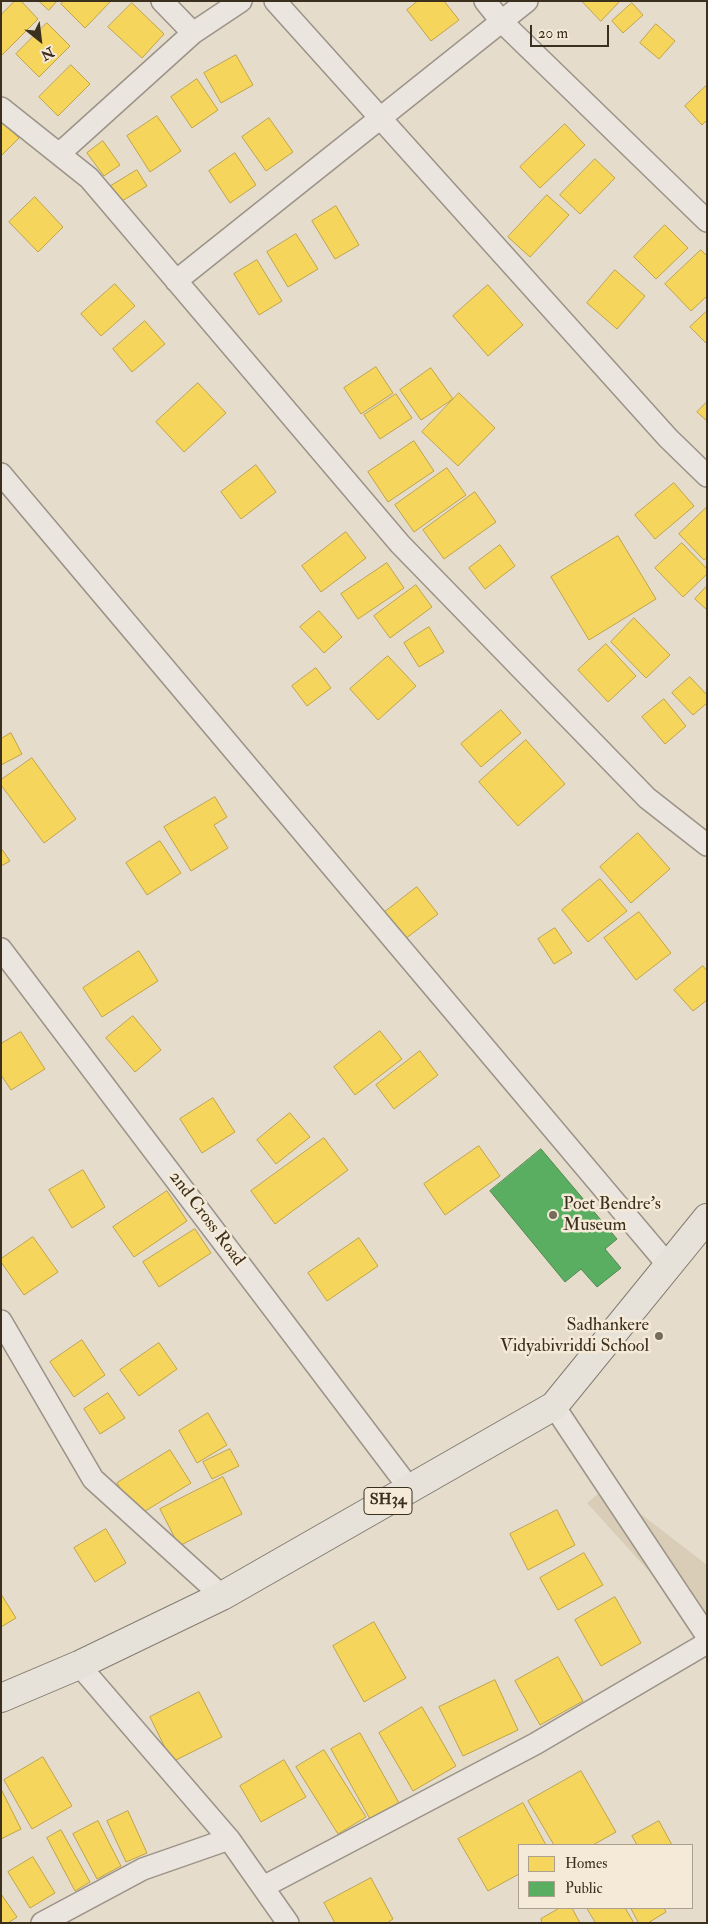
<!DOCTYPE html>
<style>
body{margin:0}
#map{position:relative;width:708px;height:1924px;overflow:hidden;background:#e6dccc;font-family:"IM FELL Double Pica",serif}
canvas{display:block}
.frame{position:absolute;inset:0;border:2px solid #3b2f1d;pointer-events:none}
.legend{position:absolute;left:518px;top:1844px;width:175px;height:65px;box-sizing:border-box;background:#f5ead7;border:1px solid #ab9f8d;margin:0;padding:6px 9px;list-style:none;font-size:15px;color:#3b2f1d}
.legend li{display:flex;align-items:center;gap:10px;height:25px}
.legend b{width:25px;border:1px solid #ab9f8d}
.north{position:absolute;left:15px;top:15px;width:50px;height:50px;-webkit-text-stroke:4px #f5ead7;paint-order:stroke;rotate:151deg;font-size:14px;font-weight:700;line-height:20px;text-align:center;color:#3b2f1d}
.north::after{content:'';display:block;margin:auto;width:18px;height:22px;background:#3b2f1d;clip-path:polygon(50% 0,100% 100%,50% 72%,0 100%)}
.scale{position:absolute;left:530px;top:25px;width:79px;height:22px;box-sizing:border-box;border:2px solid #3b2f1d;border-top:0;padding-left:6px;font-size:15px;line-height:18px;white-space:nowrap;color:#3b2f1d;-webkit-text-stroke:4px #f5ead7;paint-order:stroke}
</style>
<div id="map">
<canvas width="708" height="1924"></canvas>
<div class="frame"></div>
<ul class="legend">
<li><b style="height:14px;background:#f6d55c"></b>Homes</li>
<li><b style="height:14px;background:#5aae61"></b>Public</li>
</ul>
<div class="north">N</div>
<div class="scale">20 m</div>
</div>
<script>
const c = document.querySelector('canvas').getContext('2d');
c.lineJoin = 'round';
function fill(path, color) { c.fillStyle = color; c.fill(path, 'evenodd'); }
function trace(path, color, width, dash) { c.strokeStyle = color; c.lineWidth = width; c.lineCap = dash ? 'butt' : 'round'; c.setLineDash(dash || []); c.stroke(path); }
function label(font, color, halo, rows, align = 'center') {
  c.font = font + ' "IM FELL Double Pica",serif'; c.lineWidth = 5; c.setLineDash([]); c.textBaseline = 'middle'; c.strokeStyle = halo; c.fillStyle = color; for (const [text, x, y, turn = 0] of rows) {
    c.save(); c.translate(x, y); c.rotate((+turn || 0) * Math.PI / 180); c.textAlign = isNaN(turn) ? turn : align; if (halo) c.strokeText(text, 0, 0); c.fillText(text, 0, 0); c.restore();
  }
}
fill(new Path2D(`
 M606 1487 707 1565V1635L587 1503Z`), '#dacdb7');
const homes = new Path2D(`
 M15 1H21L38 19 1 56V15Z
 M39 1H57L49 10Z
 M64 1H111L85 28 61 4Z
 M418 1H444L459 20 431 41 407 10Z
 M582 1H620L601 21Z
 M132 3 164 34 142 58 108 27Z
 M632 3 643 15 623 33 612 21Z
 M47 23 70 46 39 77 16 54Z
 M656 24 675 41 659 59 640 43Z
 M236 55 253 85 221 103 204 73Z
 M71 65 90 84 58 116 39 97Z
 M197 79 218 110 192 128 171 97Z
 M707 85V120L702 125 685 106Z
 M157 116 181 151 150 172 127 136Z
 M269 118 293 152 266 171 242 137Z
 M1 121 19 138 1 156Z
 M565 124 585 145 540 188 520 167Z
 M103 141 120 165 104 176 87 153Z
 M235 153 256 185 230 203 209 171Z
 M595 159 615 178 580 214 560 195Z
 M137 170 147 186 117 204 106 189Z
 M547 195 569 215 530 257 508 237Z
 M35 197 63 227 38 252 9 222Z
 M336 206 359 245 335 259 312 221Z
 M665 225 688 248 656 279 634 257Z
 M296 234 318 269 288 287 267 252Z
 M701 250 707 256V296L691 311 665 284Z
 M257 260 282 301 259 315 234 274Z
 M615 270 645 296 617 329 587 303Z
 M115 284 135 306 101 336 81 314Z
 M488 285 523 325 488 356 453 316Z
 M707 311V344L690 327Z
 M145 321 165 344 132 372 113 349Z
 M376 367 393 393 361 414 344 388Z
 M431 368 453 399 421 420 400 390Z
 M198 383 226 413 184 452 156 422Z
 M459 393 495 428 458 466 422 432Z
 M396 394 412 418 380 439 364 415Z
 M707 402V421L697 412Z
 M414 441 434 471 388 502 368 472Z
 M256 465 276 492 241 519 221 492Z
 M447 468 466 495 414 532 395 505Z
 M674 483 694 506 655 539 635 515Z
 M475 492 496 522 444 559 423 530Z
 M707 507V557L704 560 679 534Z
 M346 532 366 558 321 592 302 566Z
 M618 536 656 599 589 640 551 577Z
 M682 543 707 569V574L683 597 655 568Z
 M500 545 515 566 485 589 469 568Z
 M387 563 404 588 358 619 341 594Z
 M416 585 432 607 390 638 374 616Z
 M707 586V610L695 599Z
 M319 611 342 637 324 653 300 627Z
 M634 618 670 655 646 678 611 642Z
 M429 627 444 652 419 667 404 643Z
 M606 644 636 676 608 702 578 670Z
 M388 656 416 686 378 720 350 689Z
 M316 668 331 688 307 706 292 686Z
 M690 677 707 695V703L693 715 672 693Z
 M664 699 686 726 665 744 642 717Z
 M501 710 521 733 481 767 461 744Z
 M11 733 22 754 1 765V739Z
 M526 740 565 784 518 826 479 782Z
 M32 758 76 819 44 843 1 785V780Z
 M215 797 227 817 214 825 228 848 191 871 164 827Z
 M638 833 670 869 631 903 600 867Z
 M160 841 181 873 147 895 126 863Z
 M1 848 10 861 1 866Z
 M600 879 627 911 588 942 562 910Z
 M417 887 438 914 401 942 381 915Z
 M639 912 671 953 636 980 604 938Z
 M555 928 572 953 554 964 538 939Z
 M139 951 158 981 102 1017 83 988Z
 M703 966 707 971V1000L693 1011 674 990Z
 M133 1016 161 1050 135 1072 106 1038Z
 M380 1031 402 1059 355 1095 334 1067Z
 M21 1032 45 1069 11 1090 1 1075V1044Z
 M420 1051 438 1075 394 1109 376 1085Z
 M213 1098 235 1132 202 1153 180 1119Z
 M290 1113 310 1137 276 1164 257 1140Z
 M324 1138 348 1170 275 1224 251 1191Z
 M479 1146 500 1176 445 1215 424 1184Z
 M83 1170 105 1207 72 1228 49 1190Z
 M167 1191 187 1221 134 1257 113 1227Z
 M195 1229 211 1253 159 1287 143 1262Z
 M33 1237 58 1272 24 1295 1 1262V1259Z
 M359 1238 378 1266 327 1301 308 1273Z
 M82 1340 105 1375 74 1397 50 1362Z
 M159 1343 177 1369 139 1396 120 1370Z
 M108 1393 125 1418 100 1434 84 1409Z
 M208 1413 227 1445 197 1463 179 1431Z
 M230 1449 239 1466 212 1479 203 1462Z
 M170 1450 191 1483 137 1516 117 1483Z
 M223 1477 242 1514 179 1546 160 1509Z
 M557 1510 575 1545 528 1570 510 1534Z
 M106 1529 126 1563 95 1582 74 1548Z
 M584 1553 603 1585 558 1610 540 1578Z
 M1 1594 16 1618 1 1627Z
 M615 1597 641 1643 601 1666 575 1620Z
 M374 1622 406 1678 364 1702 333 1646Z
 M558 1657 583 1701 540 1725 515 1681Z
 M495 1680 518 1730 463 1756 439 1707Z
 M199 1692 222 1737 172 1762 150 1717Z
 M422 1707 456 1766 413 1791 379 1733Z
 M360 1733 399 1803 370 1819 331 1749Z
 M324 1750 366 1817 338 1834 296 1767Z
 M43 1757 72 1806 32 1829 4 1780Z
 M284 1760 306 1797 261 1822 240 1786Z
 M581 1771 616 1832 593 1845H554L528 1801Z
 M1 1789 21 1829 1 1839Z
 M523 1803 546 1845H519V1874L488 1891 458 1839Z
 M128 1811 147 1853 126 1862 107 1821Z
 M98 1821 121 1866 97 1879 73 1834Z
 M659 1821 672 1845H637L632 1836Z
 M61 1830 90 1882 75 1891 47 1838Z
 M33 1857 55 1893 30 1908 8 1872Z
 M371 1878 393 1919 387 1923H335L324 1903Z
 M1 1894 17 1917 8 1923H1Z
 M560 1908H572L580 1923H542L541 1919Z
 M587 1908H625L634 1923H596Z
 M631 1908H664L666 1912 648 1923H639Z`);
fill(homes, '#f6d55c');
trace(homes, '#bea349', 1);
const public = new Path2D(`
 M541 1149 617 1239 605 1249 621 1268 597 1287 581 1269 565 1282 490 1191Z`);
fill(public, '#5aae61');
trace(public, '#51884d', 1);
const minor = new Path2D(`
 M275 1 668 438 707 476
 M485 1 501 21 707 221
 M193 33 241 1
 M1 108 89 178 400 544 647 798 707 845
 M59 154 193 33 162 1
 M176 281 527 1
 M1 474 668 1265
 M1 949 410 1489
 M1 1321 93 1479 222 1596
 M554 1406 707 1636
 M79 1665 229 1839 288 1923
 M263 1887 535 1744 707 1643
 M42 1923 143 1869 229 1839`);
const primary = new Path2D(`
 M1 1698 79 1665 222 1596 554 1406 707 1218`);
trace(minor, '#9b9388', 24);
trace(primary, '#827c71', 30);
trace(minor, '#eae5de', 21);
trace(primary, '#e7e2d9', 28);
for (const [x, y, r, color] of [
 [553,1215,5,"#776c5a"],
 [659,1336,5,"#776c5a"]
]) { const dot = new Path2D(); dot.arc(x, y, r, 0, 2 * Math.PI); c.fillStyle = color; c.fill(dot); trace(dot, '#f5ead7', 2); }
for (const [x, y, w] of [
 [388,1501,48]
]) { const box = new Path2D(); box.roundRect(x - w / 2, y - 13.5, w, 27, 4); c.fillStyle = '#f5ead7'; c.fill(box); trace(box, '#3b2f1d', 1); }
label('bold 16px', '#3b2f1d', null, [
 ["SH34",388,1501]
]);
label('18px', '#3b2f1d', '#f5ead7', [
 ["Poet Bendre's",563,1205],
 ["Museum",563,1226],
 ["Sadhankere",649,1326,"right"],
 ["Vidyabivriddi School",649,1347,"right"]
], 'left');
label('18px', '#3b2f1d', '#f5ead7', [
 ["2nd Cross Road",206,1219,53]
]);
</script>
